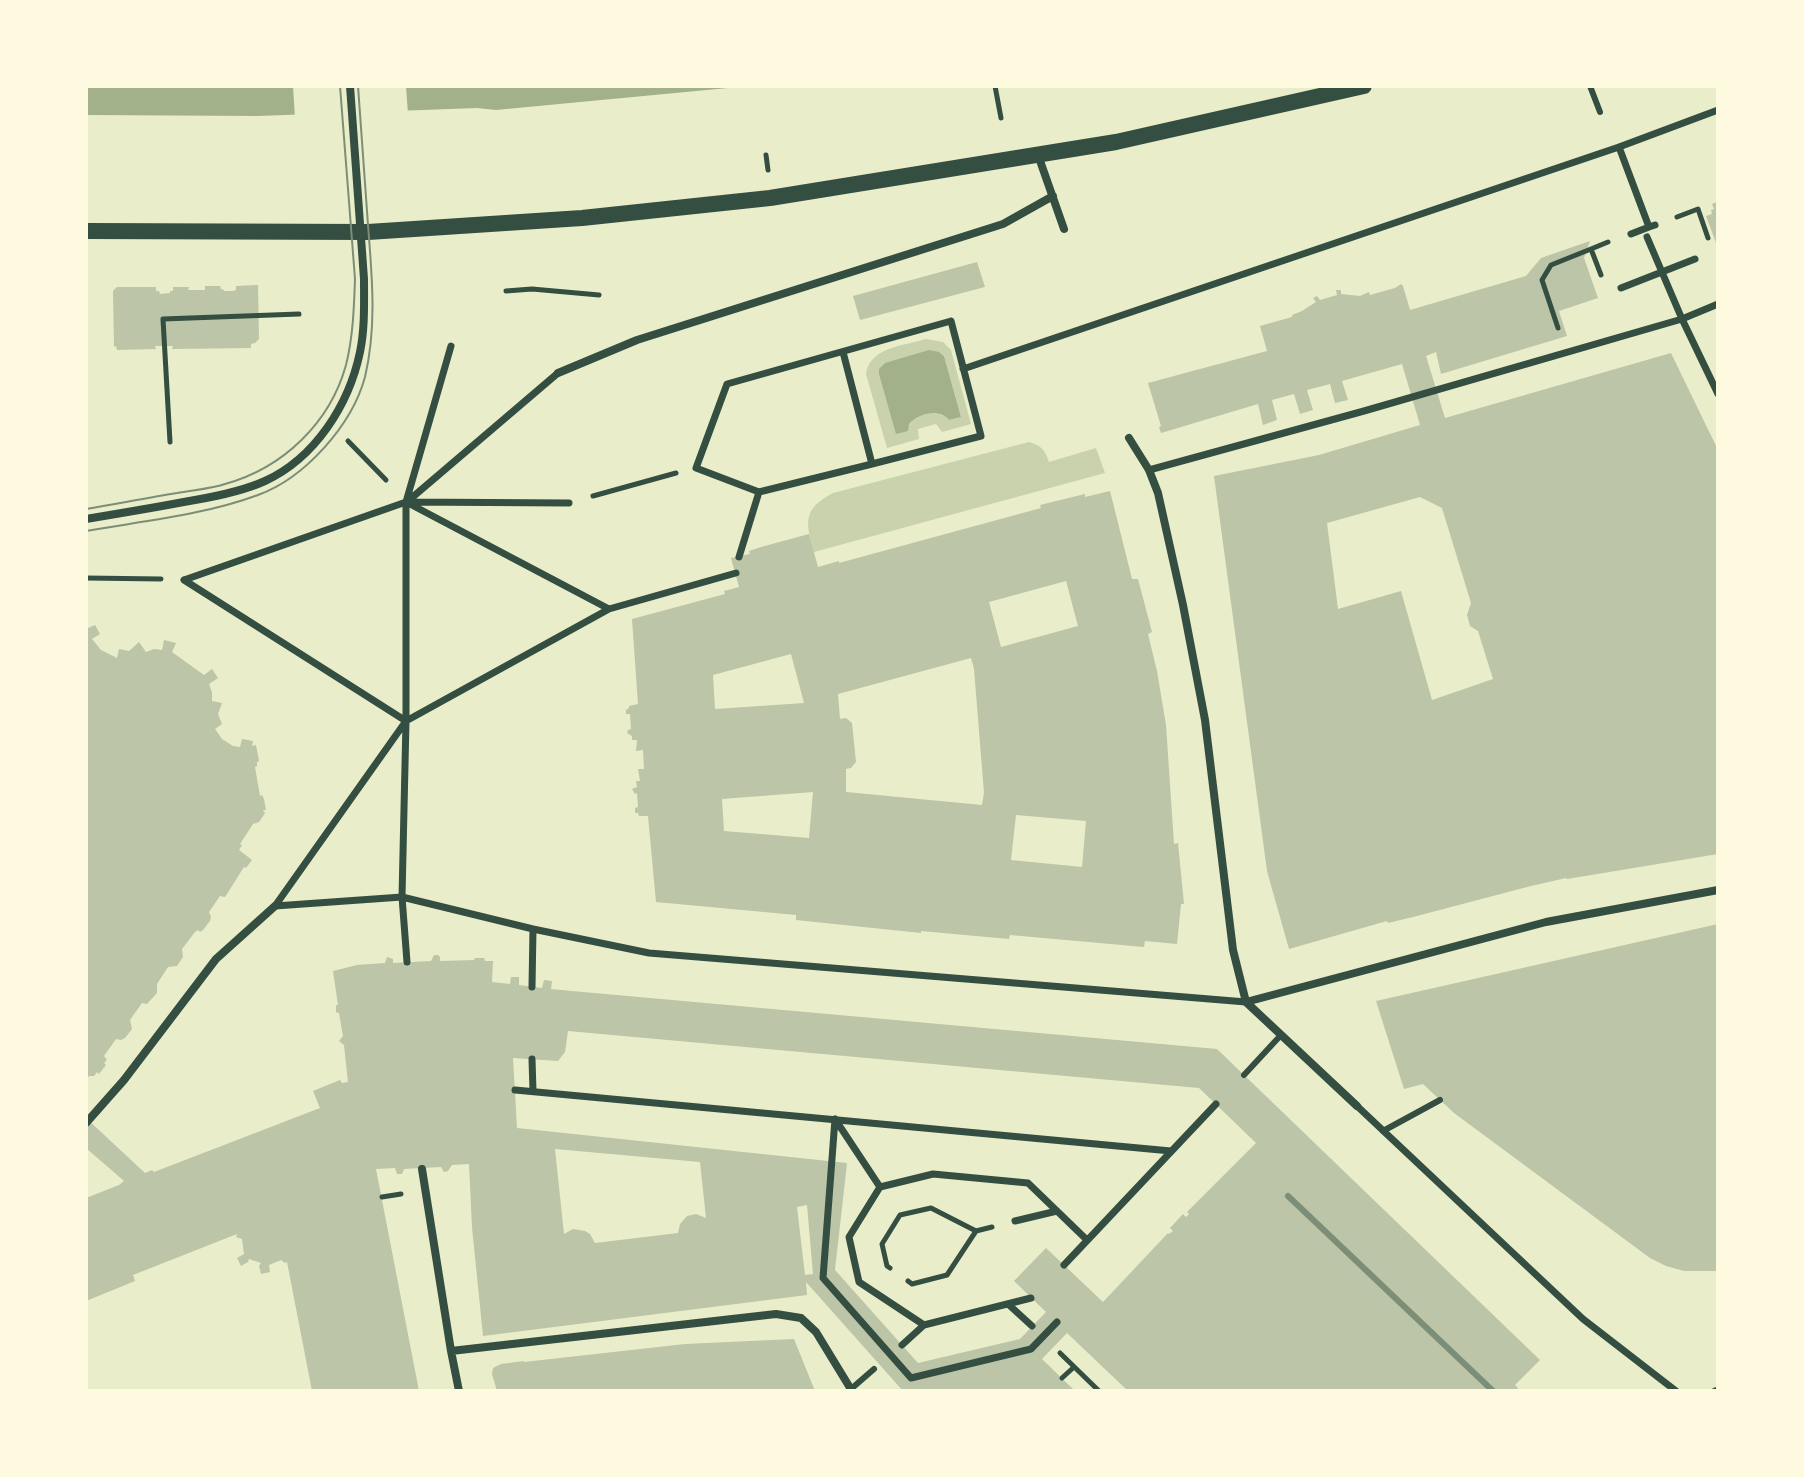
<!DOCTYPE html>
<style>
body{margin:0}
#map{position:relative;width:1804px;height:1477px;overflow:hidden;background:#e9edc9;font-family:Roboto,sans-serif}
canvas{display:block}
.frame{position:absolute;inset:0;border:88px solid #fefae0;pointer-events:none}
</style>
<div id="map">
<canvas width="1804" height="1477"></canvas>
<div class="frame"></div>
</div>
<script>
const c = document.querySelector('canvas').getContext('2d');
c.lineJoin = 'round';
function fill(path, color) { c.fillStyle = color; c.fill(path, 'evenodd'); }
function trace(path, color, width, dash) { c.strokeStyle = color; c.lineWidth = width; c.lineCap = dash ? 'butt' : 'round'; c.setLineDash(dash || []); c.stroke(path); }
fill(new Path2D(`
 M926 339 943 342 951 350 971 424 942 432 936 424 918 429 919 439 887 448 866 374C870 347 903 346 926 339ZM939 352 944 356 961 417 949 420C938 408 913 414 907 428L896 434Z
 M1029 442C1041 445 1045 450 1049 462L1096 448 1105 473 814 552C805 521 803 509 833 493Z`), '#cad2ad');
fill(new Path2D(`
 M86 86H749L496 110 477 108 258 116 86 115Z
 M929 350 939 352 944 356 961 417 949 420C939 408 918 414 909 424L908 431 896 434 879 374V369L885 363Z`), '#a3b18a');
fill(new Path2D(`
 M293 86H406L408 114 295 118Z`), '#e9edc9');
fill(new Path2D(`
 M1717 202 1718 203V248L1706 216 1712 214 1711 210 1714 209 1712 204Z
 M1590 241 1584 258 1598 298 1559 311 1567 336 1441 374 1436 352 1426 356 1445 418 1671 353 1718 450V854L1567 879 1566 878 1531 886 1413 917 1388 923 1387 921 1289 949 1267 871 1214 476 1319 455 1420 425 1402 364 1342 381 1348 400 1335 403 1330 384 1307 390 1313 410 1300 414 1294 394 1272 400 1277 420 1263 425 1258 404 1161 433 1159 427 1161 426 1148 383 1267 351 1260 326 1292 317V315L1302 311 1316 302 1313 298 1317 296 1320 300 1337 295 1336 290H1341V294L1360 296 1369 292 1370 295 1395 288 1401 284 1403 286 1410 310 1526 276 1541 258ZM1420 497 1442 508 1471 603 1467 615 1470 626 1478 631 1493 679 1432 700 1401 591 1338 609 1327 523Z
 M977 262 985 287 860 320 853 296Z
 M258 285 259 339 255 343 251 344V348L172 349 173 346H155L156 349 117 350 116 346 114 347 113 291 117 287H156V291H159L160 294 170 293V291H173V287H189L188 290H205V286H220L221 289 224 290V291H233L236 290V286Z
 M1110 491 1132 579H1138L1152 632 1148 634 1157 671 1166 725 1174 844 1178 843 1184 904H1181L1177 944 1145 941 1144 947 1010 935 1009 939 921 931V933L796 920V915L656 902 648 816H639L638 813H635V808L638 807 637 793 635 794 632 789 637 787 636 781H640L638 769H644L643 750 636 751 637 740H632V736L627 733 628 730 631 729 630 714H626V710L629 708V706L638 704 632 619 725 594 724 591 739 587 731 558 750 554 749 551 761 547 809 534 818 567 839 561V563L1041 508 1040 505 1085 494V497ZM1066 581 1078 626 1001 647 989 602ZM791 654 804 703 715 709 713 675ZM971 658 974 669 984 793 982 805 846 792V769L851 768 856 762 852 723 846 718 840 719 838 694ZM813 792 809 838 724 831 722 799ZM1016 815 1086 821 1082 867 1011 860Z
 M95 625 100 634 92 639 101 650 117 658 119 649 129 651 139 642 146 652 154 649 162 650 164 640 176 643 172 652 204 675 212 669 218 678 209 684 212 692V701L222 703 218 714 222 724 215 729 222 739 233 746 240 747 242 739 253 741 252 746 256 745 259 761 257 762V766L255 767 260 796 262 795 264 799 266 810H263L265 813 259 822 253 824 240 844 242 845 239 850 252 860 246 868 244 867 225 897 220 896 209 912 211 917 210 921 203 930 200 932 198 930 195 932 182 949 183 957 177 966 168 967 157 984V993L147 1004 142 1003 130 1020 132 1029 125 1038 121 1040 116 1039 104 1056 107 1060 104 1063 106 1065 99 1074 97 1072 94 1076H89L86 1080V629Z
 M1718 924V1271H1684L1666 1266 1650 1258 1454 1113 1423 1084 1404 1089 1376 1001Z
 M434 955H438L440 957V961L474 960 475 958H484L485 961H493L492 982 510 984 511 977H519V985L542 988 544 980 552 981 551 989 572 991 1217 1049 1540 1360 1515 1385 1518 1388 1516 1391H1128L1067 1333 1042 1359 1075 1391H903L806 1282 807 1295 483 1336 472 1227 469 1164 452 1165 448 1171 444 1172 441 1167 404 1169 402 1174H397L395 1168 376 1169 419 1391H312L287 1262 285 1263 281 1260 269 1265 270 1272 261 1274 259 1266 261 1263 249 1259 248 1262 241 1266 237 1258 244 1254 242 1239 236 1237 237 1234 133 1275 135 1281 86 1301V1198L119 1185 124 1181 86 1148V1118L145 1173 152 1170 154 1172 320 1108 313 1091 340 1080 342 1083 348 1082 344 1045 339 1041 343 1036 339 1013 336 1012V1005H338L333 971 357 965 385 963 387 957 393 959V963L431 961ZM568 1031 1199 1088 1256 1143 1187 1212 1189 1214 1186 1217 1183 1214 1170 1228 1173 1231 1169 1234 1168 1233 1103 1302 1046 1248 1014 1281 1046 1312 1020 1339 918 1363 835 1270 847 1163 517 1128 513 1058 558 1061 565 1052ZM555 1149 700 1162 706 1218 696 1214 687 1216 680 1224 678 1233 595 1243 590 1234 585 1231 573 1229 564 1234ZM807 1205 813 1274 805 1275 797 1207Z
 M794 1339 815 1391H497L492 1374 493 1368 501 1364 524 1361V1362L685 1344Z`), '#bcc5a7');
trace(new Path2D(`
 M995 86 1001 118
 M766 155 768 170
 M1677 217 1698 209 1708 238
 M1601 275 1591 249 1608 242
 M506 291 532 289 599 295
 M1558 328 1542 280 1551 265 1591 249
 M348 441 386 480
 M170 442 163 319 299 314
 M593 496 676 473
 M86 578 161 579
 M382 1197 401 1194
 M890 1268 887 1266 882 1244 900 1215 931 1208 976 1231
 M908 1281 912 1284 947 1275 976 1231 992 1227
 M1060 1353 1099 1391
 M1062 1378 1074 1367`), '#344e41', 5);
trace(new Path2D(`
 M1590 86 1600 112
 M1244 1075 1281 1035
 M1383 1131 1440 1100
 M851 1389 874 1369`), '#344e41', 6);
trace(new Path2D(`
 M1619 147 1649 227 1655 225
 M1631 234 1649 227
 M1647 237 1682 319 1718 394
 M1621 288 1695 259
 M843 352 872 464 981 436 951 321 727 384 696 468 759 492 872 464
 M963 369 1619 147 1718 110
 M1149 470 1364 411 1682 319 1718 304
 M408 501 558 373
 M408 503 609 609 736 573
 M739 557 759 492
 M184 580 406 502 569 503
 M184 580 406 721
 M275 906 402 897 533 929 649 953 1246 1002
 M275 906 406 721 609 609
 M407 962 402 897 406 721V502L451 346
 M532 987 533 929
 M532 1059 533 1091
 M515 1090 1171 1151
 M1357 1106 1583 1319 1676 1391
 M835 1119 823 1278 911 1378 1031 1349 1057 1322
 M835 1119 880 1187 933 1174 1028 1183 1087 1240
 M880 1187 849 1237 859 1282 924 1325
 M1015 1221 1057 1211
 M1064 1265 1216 1104
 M1008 1304 1032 1326
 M902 1345 924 1325 1031 1298
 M1715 1391 1718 1390`), '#344e41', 7);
trace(new Path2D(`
 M1038 155 1064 229
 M558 373 637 340 1003 224 1053 196
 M1129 438 1149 470 1158 493 1183 605 1205 720 1233 950 1246 1002
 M86 519C122 513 158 507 195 500 218 496 243 491 265 481 315 458 349 405 360 352 365 328 364 303 364 279L350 86
 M1246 1002 1546 922 1718 890
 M1246 1002 1357 1106
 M86 1123 124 1080 216 959 275 906
 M422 1169 451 1351 459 1391
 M451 1351 776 1314 801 1318 816 1332 852 1391`), '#344e41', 8);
trace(new Path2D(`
 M86 231 368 232 582 218 770 198 1116 142 1364 86`), '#344e41', 16);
trace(new Path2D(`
 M86 509C116 504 146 498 177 493 193 490 210 489 225 484 283 468 330 423 346 365 353 337 354 308 355 279L340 86
 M86 531C143 521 204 515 258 495 305 478 352 425 365 377 377 327 372 276 368 225 365 179 361 132 358 86`), '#7c8e77', 2);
trace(new Path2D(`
 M1288 1196 1493 1391`), '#7c8e77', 6);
</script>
